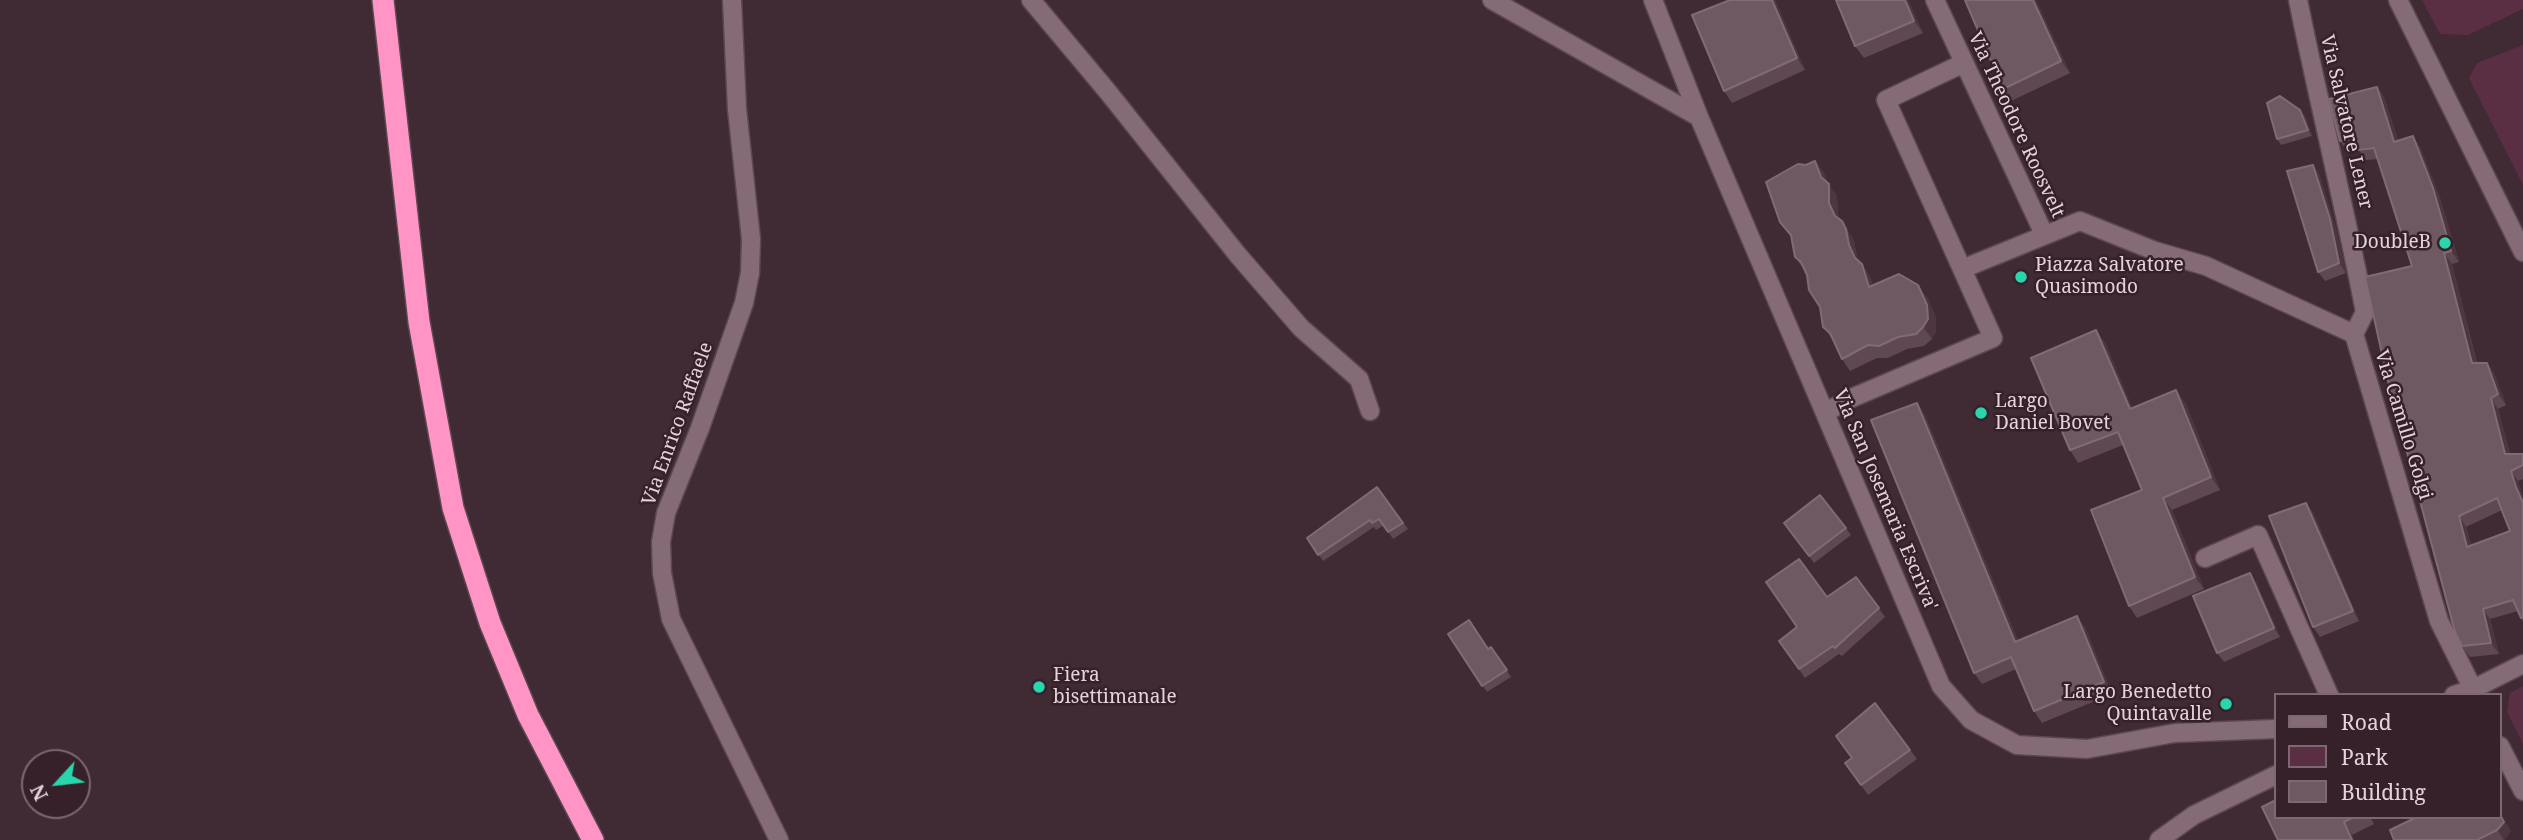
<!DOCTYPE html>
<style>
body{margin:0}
#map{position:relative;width:2523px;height:840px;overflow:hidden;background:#402a34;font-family:"Noto Serif",serif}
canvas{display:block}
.legend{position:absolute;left:2274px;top:693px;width:228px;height:126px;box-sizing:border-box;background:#36202a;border:2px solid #7b6870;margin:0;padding:9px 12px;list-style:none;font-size:21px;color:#e3d4da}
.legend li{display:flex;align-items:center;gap:14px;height:35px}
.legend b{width:35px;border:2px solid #7b6870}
.north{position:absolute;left:21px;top:749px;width:70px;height:70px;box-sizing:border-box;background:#36202a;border:2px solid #7b6870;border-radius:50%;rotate:243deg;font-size:19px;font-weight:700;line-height:28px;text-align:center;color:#e3d4da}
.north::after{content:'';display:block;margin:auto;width:24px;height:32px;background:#29d5ad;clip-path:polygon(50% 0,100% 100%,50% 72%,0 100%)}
</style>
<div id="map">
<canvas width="2523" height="840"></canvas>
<ul class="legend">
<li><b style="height:9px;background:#856b75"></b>Road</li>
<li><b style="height:19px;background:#5a2f43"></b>Park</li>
<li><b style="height:19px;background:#6e5861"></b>Building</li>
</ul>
<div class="north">N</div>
</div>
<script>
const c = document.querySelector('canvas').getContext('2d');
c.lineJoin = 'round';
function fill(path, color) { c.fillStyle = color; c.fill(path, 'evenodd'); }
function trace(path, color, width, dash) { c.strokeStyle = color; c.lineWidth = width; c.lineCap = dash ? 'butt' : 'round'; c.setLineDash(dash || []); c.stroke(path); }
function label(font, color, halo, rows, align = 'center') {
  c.font = font + ' "Noto Serif",serif'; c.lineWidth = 5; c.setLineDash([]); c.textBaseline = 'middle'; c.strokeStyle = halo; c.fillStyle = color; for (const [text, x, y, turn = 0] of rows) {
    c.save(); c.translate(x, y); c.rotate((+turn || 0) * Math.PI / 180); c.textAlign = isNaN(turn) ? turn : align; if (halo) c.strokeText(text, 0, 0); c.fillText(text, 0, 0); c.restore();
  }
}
fill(new Path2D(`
 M2422 0H2523V9L2468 35 2440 34Z
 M2523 45V185L2469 78 2477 63Z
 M2523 686V744L2507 712 2510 693Z`), '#5a2f43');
const street = new Path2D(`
 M732 0 737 109 751 239 750 273 744 303 700 428 666 513 661 542 662 573 671 619 779 840
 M1031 0 1108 92 1237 254 1301 328 1359 379 1370 411
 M1492 0 1699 117
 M1653 0 1699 117 1941 686 1971 720 2017 745 2087 749 2175 733 2276 729
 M1935 0 2044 234
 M2298 0C2319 104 2345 208 2365 312L2354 334
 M2398 0 2523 252
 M1964 63 1886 100 1962 269 2080 221 2155 251 2206 266 2354 334 2439 621 2473 689 2454 695
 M1825 413 1847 400 1993 338 1962 269
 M2205 558 2258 535 2329 695
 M2476 695 2473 689 2523 664
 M2500 746 2523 791
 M2159 840 2194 815 2276 775`);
const highway = new Path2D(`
 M383 0 419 322 453 508 490 623 528 715 593 840`);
trace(street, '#5b4850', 21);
trace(highway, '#5b4850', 24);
trace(street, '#856b75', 18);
trace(highway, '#ff94c5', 21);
fill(new Path2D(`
 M1775 0 1805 70 1732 103 1724 91Z
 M1908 0 1923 33 1864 58 1855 46Z
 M1965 0H2036L2070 73 2011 101 2003 89Z
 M2377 87 2384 97 2398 140 2420 147 2440 198 2459 262 2452 264 2477 363H2487L2494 373 2506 405 2498 409 2510 454H2523V479L2518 481 2523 498V622L2518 611 2490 619 2499 654 2470 657 2462 646 2412 266 2378 159 2366 160 2358 149 2347 151 2340 141ZM2502 510 2510 531 2471 545 2466 527Z
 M2300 110 2305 116 2312 136 2281 145 2277 139Z
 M1815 161 1824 173 1827 183 1837 196 1838 215 1854 241 1857 257 1870 277 1873 285 1927 297 1936 318V331L1932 339 1924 346 1907 349 1888 358H1877L1850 371 1842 359 1834 341 1823 327 1820 307 1805 271 1795 257 1791 237 1780 222 1806 165Z
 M2313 165 2319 174 2336 229 2346 273 2325 281 2318 272Z
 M2105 342 2132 408 2185 402 2220 490 2172 510 2204 589 2137 618 2129 606 2142 490 2123 445 2078 463 2070 450Z
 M1925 415 2018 641 2085 627 2112 694 2042 723 2034 711 2016 669 1982 684 1974 673Z
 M1377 487 1408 529 1393 539 1384 525 1376 530 1374 527 1323 561 1307 538Z
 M2313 512 2359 621 2320 637 2313 627Z
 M1784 523 1846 528 1851 535 1814 563Z
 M1856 577 1885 617 1842 656 1839 654 1805 678 1779 641 1797 627 1827 597Z
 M2256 582 2280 637 2224 662 2217 653Z
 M1448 634 1488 649 1491 647 1511 677 1487 692Z
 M1875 703 1917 759 1868 795 1845 763 1852 758Z
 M2276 817H2370L2374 824 2352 835Z
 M2417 817 2511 831 2504 840H2394Z`), '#604852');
fill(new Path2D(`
 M1772 0H1775L1805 70 1797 58Z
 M1905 0H1908L1923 33 1914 21Z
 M2033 0H2036L2070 73 2061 61Z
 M2377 87 2384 97 2402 152 2394 142Z
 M2300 110 2305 116 2312 136 2308 130Z
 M2413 136 2420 147 2440 198 2459 262 2451 251Z
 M1815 161 1824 173 1829 187V184L1837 196 1838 215 1844 228 1835 216 1829 203Z
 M2313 165 2319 174 2336 229 2346 273 2339 263Z
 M1842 221 1854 241 1857 257 1863 270 1862 264 1870 277 1878 299 1869 287 1849 245Z
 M2444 253 2452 264 2479 374 2472 363Z
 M1918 285 1927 297 1936 318V331L1932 339 1923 327Z
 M2096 330 2105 342 2138 422 2130 409Z
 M2487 363 2494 373 2506 405 2498 394Z
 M2176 390 2185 402 2220 490 2211 477Z
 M2491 398 2498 409 2513 465 2505 454Z
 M1917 403 1925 415 2023 654 2015 642Z
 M2511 471 2518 481 2523 498V503L2516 487Z
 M2163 498 2172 510 2204 589 2195 577Z
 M2306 503 2313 512 2359 621 2353 611Z
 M2459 516 2466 527 2474 557 2467 547Z
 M2250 573 2256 582 2280 637 2274 628Z
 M2483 609 2490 619 2499 654 2491 643Z
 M2077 616 2085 627 2112 694 2104 682Z
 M2500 812 2511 831 2504 840 2497 830Z
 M2344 822 2352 835 2355 840H2352Z`), '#4d3640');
const building = new Path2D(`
 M1730 0H1772L1797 58 1724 91 1692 15Z
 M1836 0H1905L1914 21 1855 46Z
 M1965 0H2033L2061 61 2003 89Z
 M2377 87 2394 142 2413 136 2433 188 2451 251 2444 253 2472 363H2487L2498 394 2491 398 2505 454H2523V465L2511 471 2516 487 2523 503V617L2521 618 2513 600 2483 609 2491 643 2462 646 2455 632 2388 381 2365 277 2412 266 2374 148 2358 150 2354 138 2340 141 2329 99ZM2497 498 2510 531 2467 547 2459 516Z
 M2280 96 2300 110 2308 130 2277 139 2267 103Z
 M1815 161 1821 177 1829 184V203L1835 216 1842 221 1846 229 1849 245 1855 258 1862 264 1869 287 1899 274 1918 285 1927 305 1928 319 1923 327 1916 334 1898 337 1879 346 1868 345 1842 359 1830 333 1823 327 1820 307 1809 290 1807 275 1801 262 1795 257 1791 235 1780 222 1766 182 1798 164 1806 165Z
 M2313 165 2330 219 2339 263 2318 272 2287 171Z
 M2096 330 2130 409 2176 390 2211 477 2163 498 2195 577 2129 606 2091 510 2142 490 2118 432 2070 450 2031 358Z
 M1917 403 2015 642 2077 616 2104 682 2034 711 2011 657 1974 673 1871 420Z
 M1377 487 1403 523 1388 532 1379 519 1372 523 1370 520 1318 555 1307 538Z
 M1820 495 1846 528 1809 556 1784 523Z
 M2306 503 2353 611 2313 627 2269 516Z
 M1799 559 1827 597 1856 577 1879 608 1835 648 1833 646 1799 669 1779 641 1797 627 1766 582Z
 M2250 573 2274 628 2217 653 2193 596Z
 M1469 620 1488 649 1491 647 1507 670 1482 686 1448 634Z
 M1875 703 1910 750 1861 785 1845 763 1852 758 1836 736Z
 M2276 800V817H2354L2344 822 2352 840H2278L2262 807Z
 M2500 815 2504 822 2497 830 2477 840H2394L2390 830 2417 817H2500Z`);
fill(building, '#6e5861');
trace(building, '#806b74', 2);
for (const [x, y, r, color] of [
 [2445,243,7,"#29d5ad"],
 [2021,277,7,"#29d5ad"],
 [1981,413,7,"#29d5ad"],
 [1039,687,7,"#29d5ad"],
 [2226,704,7,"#29d5ad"]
]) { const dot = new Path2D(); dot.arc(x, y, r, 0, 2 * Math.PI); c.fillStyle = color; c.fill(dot); trace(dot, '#36202a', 2.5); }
label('19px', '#e3d4da', '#36202a', [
 ["Via Salvatore Lener",2346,122,77],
 ["Via Theodore Roosvelt",2016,125,65],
 ["Via Enrico Raffaele",678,424,-70],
 ["Via Camillo Golgi",2403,425,73],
 ["Via San Josemaria Escriva'",1885,500,67]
]);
label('19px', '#e3d4da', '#36202a', [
 ["DoubleB",2431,243,"right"],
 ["Piazza Salvatore",2035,266],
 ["Quasimodo",2035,288],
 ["Largo",1995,402],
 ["Daniel Bovet",1995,424],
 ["Fiera",1053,676],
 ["bisettimanale",1053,698],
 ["Largo Benedetto",2212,693,"right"],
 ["Quintavalle",2212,715,"right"]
], 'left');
</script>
